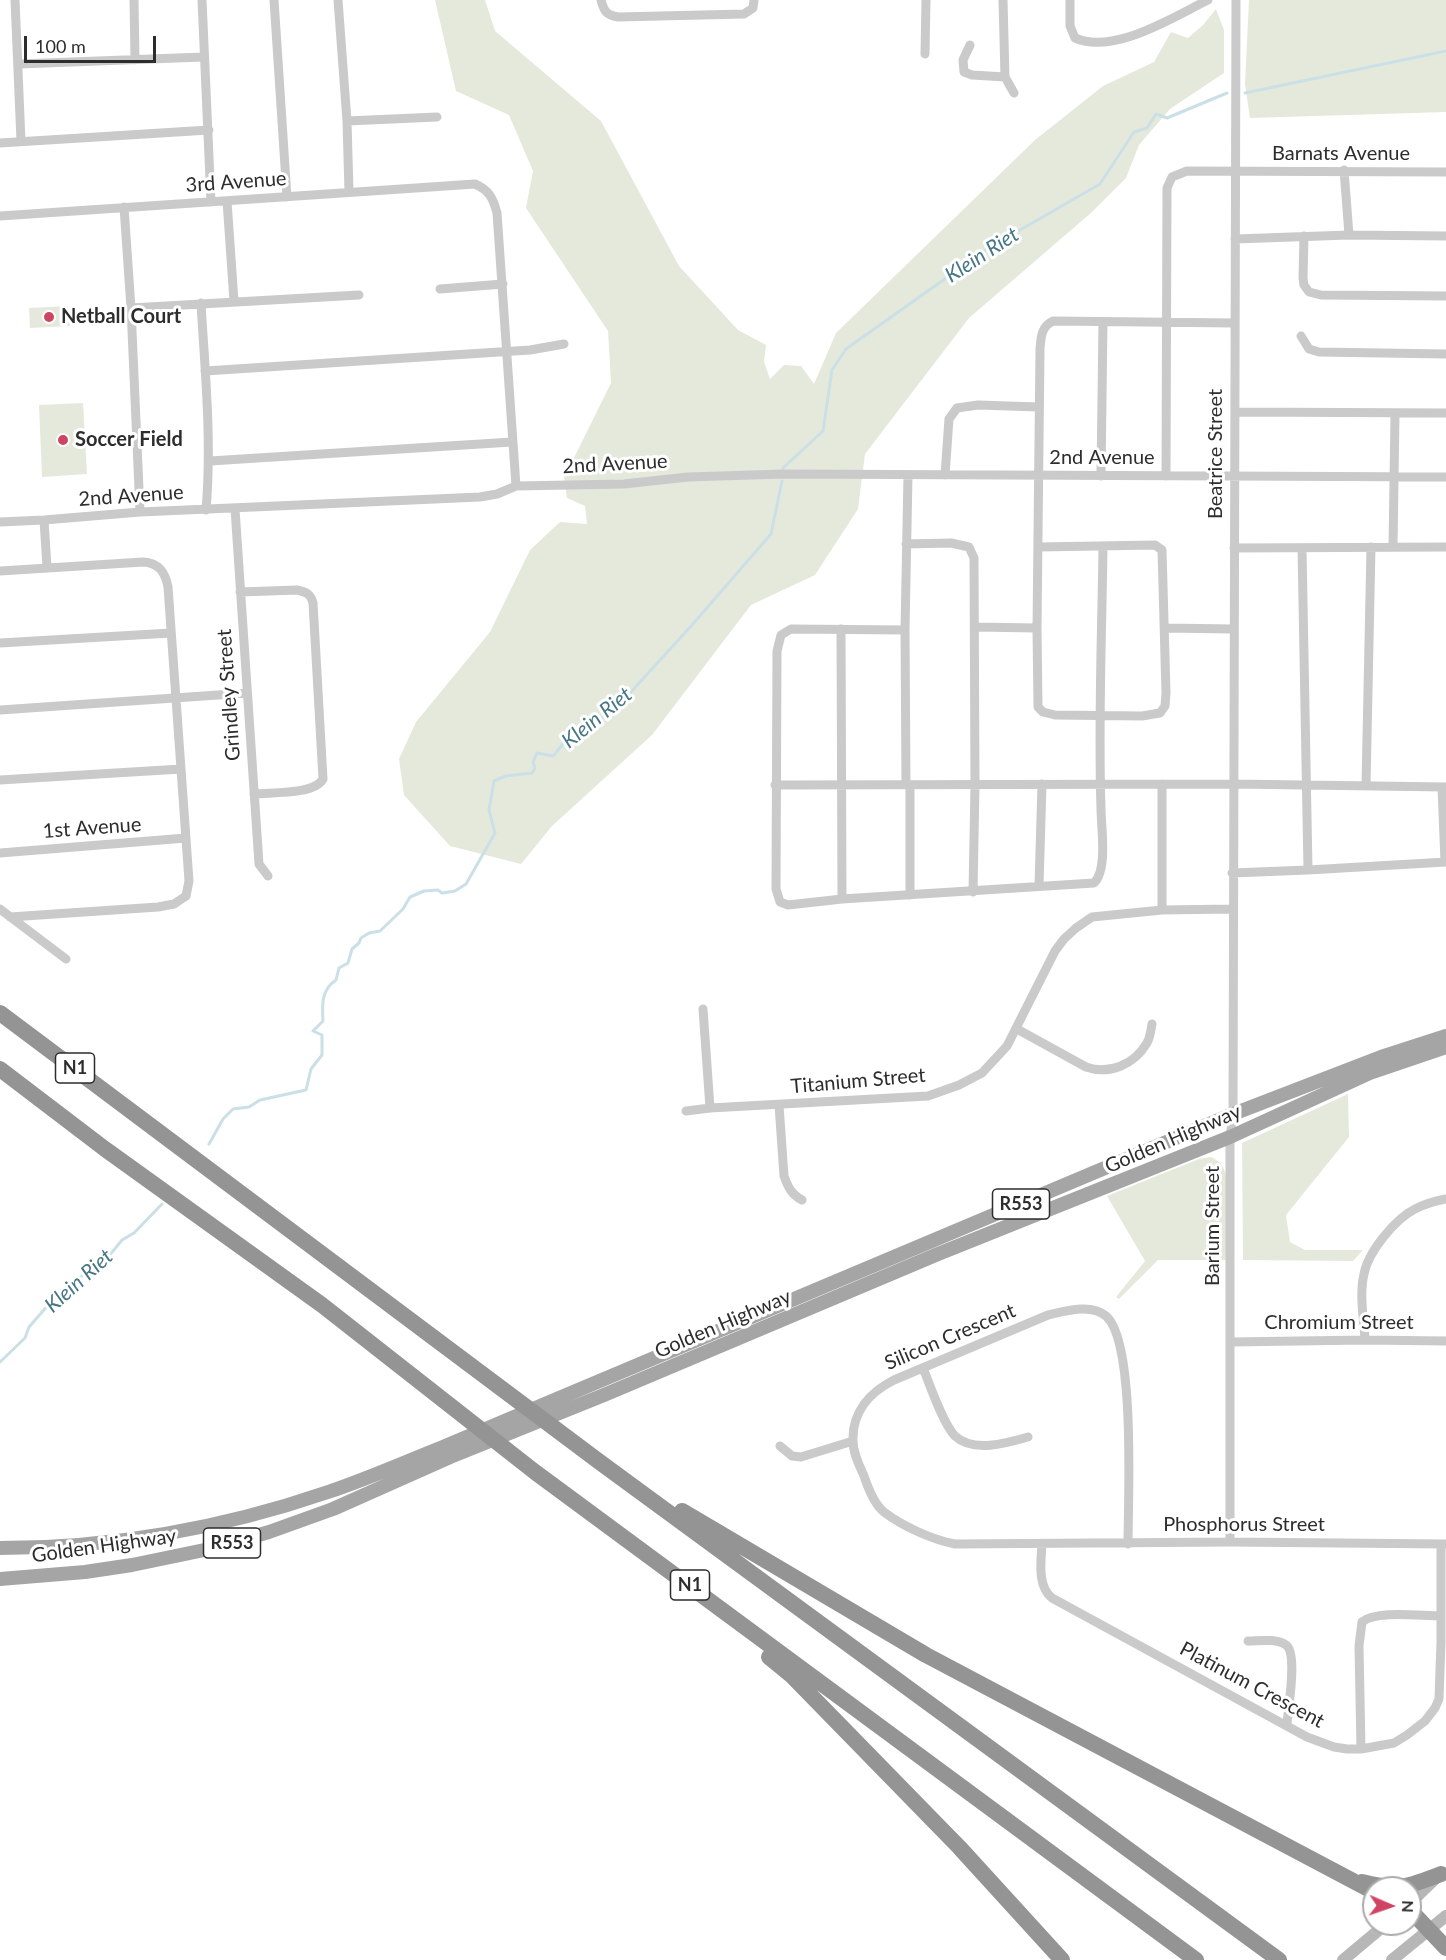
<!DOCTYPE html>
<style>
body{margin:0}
#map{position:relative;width:1446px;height:1960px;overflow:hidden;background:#fff;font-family:Lato,sans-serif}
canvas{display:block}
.north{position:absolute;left:1362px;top:1876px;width:60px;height:60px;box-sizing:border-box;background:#fff;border:2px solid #ababab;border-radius:50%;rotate:92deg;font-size:16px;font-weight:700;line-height:24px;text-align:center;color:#2d2d2d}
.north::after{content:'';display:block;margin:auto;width:21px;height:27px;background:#cf4463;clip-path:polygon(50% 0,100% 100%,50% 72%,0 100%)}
.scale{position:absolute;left:24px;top:36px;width:132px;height:27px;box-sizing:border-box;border:3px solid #2d2d2d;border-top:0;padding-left:8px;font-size:18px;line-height:21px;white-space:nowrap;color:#2d2d2d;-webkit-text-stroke:4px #fff;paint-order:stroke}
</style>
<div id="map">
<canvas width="1446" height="1960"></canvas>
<div class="north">N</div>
<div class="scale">100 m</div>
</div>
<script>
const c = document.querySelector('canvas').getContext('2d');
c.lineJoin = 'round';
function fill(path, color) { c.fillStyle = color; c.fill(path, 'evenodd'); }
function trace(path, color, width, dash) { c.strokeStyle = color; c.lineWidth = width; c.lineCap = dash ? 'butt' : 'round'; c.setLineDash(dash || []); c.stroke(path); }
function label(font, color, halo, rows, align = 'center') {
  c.font = font + ' Lato,sans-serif'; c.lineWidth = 6; c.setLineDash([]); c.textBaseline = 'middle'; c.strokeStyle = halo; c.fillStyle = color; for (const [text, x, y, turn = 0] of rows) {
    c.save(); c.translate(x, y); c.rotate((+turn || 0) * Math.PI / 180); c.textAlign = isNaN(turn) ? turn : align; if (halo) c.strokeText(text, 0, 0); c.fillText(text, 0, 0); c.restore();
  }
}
fill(new Path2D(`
 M435 0H485L495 31 601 121 679 266 738 330 766 345 764 362 770 379 784 365 801 366 814 384 836 333 1035 140 1103 86 1154 62 1171 32 1188 38 1203 25 1216 9 1224 30V73L1170 109 1139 145 1126 178 1092 212 969 318 865 454 858 509 815 575 751 605 652 735 552 826 521 864 450 846 404 795 399 759 416 722 490 632 530 550 560 522 587 524 585 506 567 498 564 478 611 383 608 331 526 208 533 171 509 115 456 91Z
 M1249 0H1446V112L1250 118 1245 84Z
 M68 306 70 326 30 328 29 308Z
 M83 403 87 474 42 477 39 405Z
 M1348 1094 1349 1137 1286 1215 1290 1242 1305 1250H1363L1353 1261 1243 1260 1242 1143Z
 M1211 1157C1221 1162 1224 1166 1226 1177V1260H1158L1119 1299 1116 1297 1145 1261 1107 1196 1199 1159Z`), '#e5e9dc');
trace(new Path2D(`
 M1245 93 1446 51
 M783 468 823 431 832 370 846 349 987 249 1100 184 1134 132 1147 128 1156 114 1167 118 1227 93
 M209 1144 223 1119 233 1109 249 1107 260 1100 306 1090 311 1069 322 1055V1035L313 1031 323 1021C322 1005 321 990 336 980L339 968 348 963 352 949 359 943 361 938 369 933 380 931 403 909 410 897 424 891 438 890 442 893 455 891 466 884 495 833 489 810 494 781 506 776 532 773 535 768 533 762 537 753 553 756 567 739 580 735 620 704 692 625 771 534 782 481
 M0 1362 25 1338 29 1327 57 1295 76 1283 91 1265 104 1262 122 1240 134 1233 162 1204`), '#cbe0e6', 3);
trace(new Path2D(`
 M15 0 21 141
 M134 0 135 60
 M202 0 211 202
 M274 0 287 197
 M338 0 347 121 349 192
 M601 0C604 11 606 15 618 17L744 14 753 8 754 0
 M1003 0 1005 77 1014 93
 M1070 0V26L1075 38C1114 55 1173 17 1208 0
 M970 45 963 60 964 72 972 75 1005 77
 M925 54 926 0
 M19 64 203 57
 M347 121 437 117
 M0 143 209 130
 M1344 170 1349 235
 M227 201 234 301
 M124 207 131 308 140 512
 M0 216 475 184C489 190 493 198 497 213L516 486
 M1304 236 1303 278 1304 285 1309 292 1321 295 1446 296
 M1235 239 1349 235 1446 236
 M440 289 503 284
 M201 303C205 372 212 441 206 510
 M131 308 359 295
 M1301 336 1309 349 1319 352 1446 354
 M205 371 530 350 564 344
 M1235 412 1446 413
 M210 461 512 442
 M945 475 949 419 957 408 978 405 1039 407
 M1101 476 1103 322
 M1166 476 1167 188 1172 177 1187 171 1446 172
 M235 509 259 864 268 876
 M44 520 47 567
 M0 522 44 520 140 512 480 497 497 494 516 486 624 484 688 477 783 474 1446 477
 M906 544 951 543 969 547 974 558 975 785 973 892
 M1039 547 1155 545 1162 550 1166 693 1165 706 1160 713 1142 716 1055 715 1043 712 1038 707 1037 628 1040 349C1041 337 1041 327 1053 321L1235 323
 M1393 547 1395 414
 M1234 548 1446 547
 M1302 548 1308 870
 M0 571 143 562C159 563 165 572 168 587L189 881 186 896 174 904 158 907 10 917
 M240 592 297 590C306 592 311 594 313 603L323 779C314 795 272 792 254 794
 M975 627 1037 628
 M1165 628 1233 629
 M841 629 842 899
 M905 630 791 629 781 635 777 651 776 889 780 902 788 905 842 899 1094 883C1108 870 1101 827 1101 808 1098 721 1102 633 1103 546
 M0 643 171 633
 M0 710 247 693
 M0 780 181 769
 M1162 784V910
 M775 785 1233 784 1446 787
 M906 785 905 630 908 475
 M1366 786 1371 547
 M1442 787 1445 862
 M0 853 186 838
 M1232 873 1308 870 1446 862
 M1039 886 1042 784
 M910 895V785
 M0 909 66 959
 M703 1009 710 1108
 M1017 1029 1086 1067C1109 1075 1134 1065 1147 1043 1150 1038 1151 1030 1152 1024
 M779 1105 784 1176C788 1187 791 1194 802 1200
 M686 1111 710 1108 928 1096 959 1085 982 1073 1007 1046 1055 951 1064 939 1076 928 1092 917 1162 910 1232 909
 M1365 1340C1364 1319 1359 1295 1364 1274 1368 1252 1395 1219 1415 1209 1425 1204 1435 1201 1446 1199
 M1231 1342 1365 1340 1446 1341
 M923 1368C930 1385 943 1424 955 1436 973 1453 1007 1443 1028 1437
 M780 1446 792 1456 801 1457 853 1441
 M1230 1542V1137L1233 1114 1236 0
 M1042 1544C1041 1561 1037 1586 1052 1598L1307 1737 1334 1747 1347 1749H1361L1394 1743 1407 1735 1425 1721 1435 1708 1439 1699 1441 1642V1544
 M1128 1544C1128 1501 1136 1342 1106 1316 1091 1303 1065 1311 1048 1315L894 1380C870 1392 852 1412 853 1441 853 1453 859 1465 864 1476 868 1488 874 1504 884 1512 902 1526 933 1540 955 1544L1230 1542 1446 1544
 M1248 1641C1259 1641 1276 1638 1286 1645 1298 1653 1288 1709 1287 1724
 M1361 1749 1359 1646 1362 1622C1376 1610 1420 1616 1440 1616`), '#cacaca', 9);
trace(new Path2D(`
 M1410 1903 1435 1879
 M1343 1960 1386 1924
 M1392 1960 1446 1916`), '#b7b7b7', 12);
trace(new Path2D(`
 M0 1548C111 1548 223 1528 328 1492 367 1479 405 1462 443 1447L1233 1114 1381 1057 1446 1036
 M0 1579 85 1572 132 1565 214 1548 269 1532 333 1509 450 1457 604 1395 938 1254 1230 1137 1370 1073 1446 1047`), '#a5a5a5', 14);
trace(new Path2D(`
 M0 1013 601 1463 1279 1960
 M0 1069 105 1149 322 1305 535 1472 1196 1960
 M682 1511 926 1655 1374 1892
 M769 1657 791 1675 959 1847 1062 1960
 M1362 1882C1398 1891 1408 1887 1441 1874
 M1410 1910 1446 1948`), '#949494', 16);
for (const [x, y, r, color] of [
 [49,317,6,"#cf4463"],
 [63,440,6,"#cf4463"]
]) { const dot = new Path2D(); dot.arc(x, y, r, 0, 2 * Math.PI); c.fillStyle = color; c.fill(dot); trace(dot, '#fff', 2); }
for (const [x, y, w] of [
 [75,1068,39],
 [1021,1204,57],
 [232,1543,57],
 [690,1585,39]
]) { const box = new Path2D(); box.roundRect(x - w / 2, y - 15, w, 30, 4.5); c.fillStyle = '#fff'; c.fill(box); trace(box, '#2d2d2d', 1.5); }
label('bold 18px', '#2d2d2d', null, [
 ["N1",75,1068],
 ["R553",1021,1204],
 ["R553",232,1543],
 ["N1",690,1585]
]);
label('20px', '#2d2d2d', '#fff', [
 ["Barnats Avenue",1341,154],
 ["3rd Avenue",236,182,-4],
 ["Beatrice Street",1216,454,-90],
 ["2nd Avenue",1102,458],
 ["2nd Avenue",615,464,-3],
 ["2nd Avenue",131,496,-4],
 ["Grindley Street",229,695,-94],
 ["1st Avenue",92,828,-4],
 ["Titanium Street",858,1081,-5],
 ["Golden Highway",1173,1139,-23],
 ["Barium Street",1213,1226,-90],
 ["Chromium Street",1339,1323],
 ["Golden Highway",723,1324,-23],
 ["Silicon Crescent",950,1337,-23],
 ["Phosphorus Street",1244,1525],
 ["Golden Highway",104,1546,-8],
 ["Platinum Crescent",1252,1685,28]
]);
label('bold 20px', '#2d2d2d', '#fff', [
 ["Netball Court",61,317],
 ["Soccer Field",75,440]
], 'left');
label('italic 21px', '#467685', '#fff', [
 ["Klein Riet",982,255,-33],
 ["Klein Riet",597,718,-39],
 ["Klein Riet",79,1281,-42]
]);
</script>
